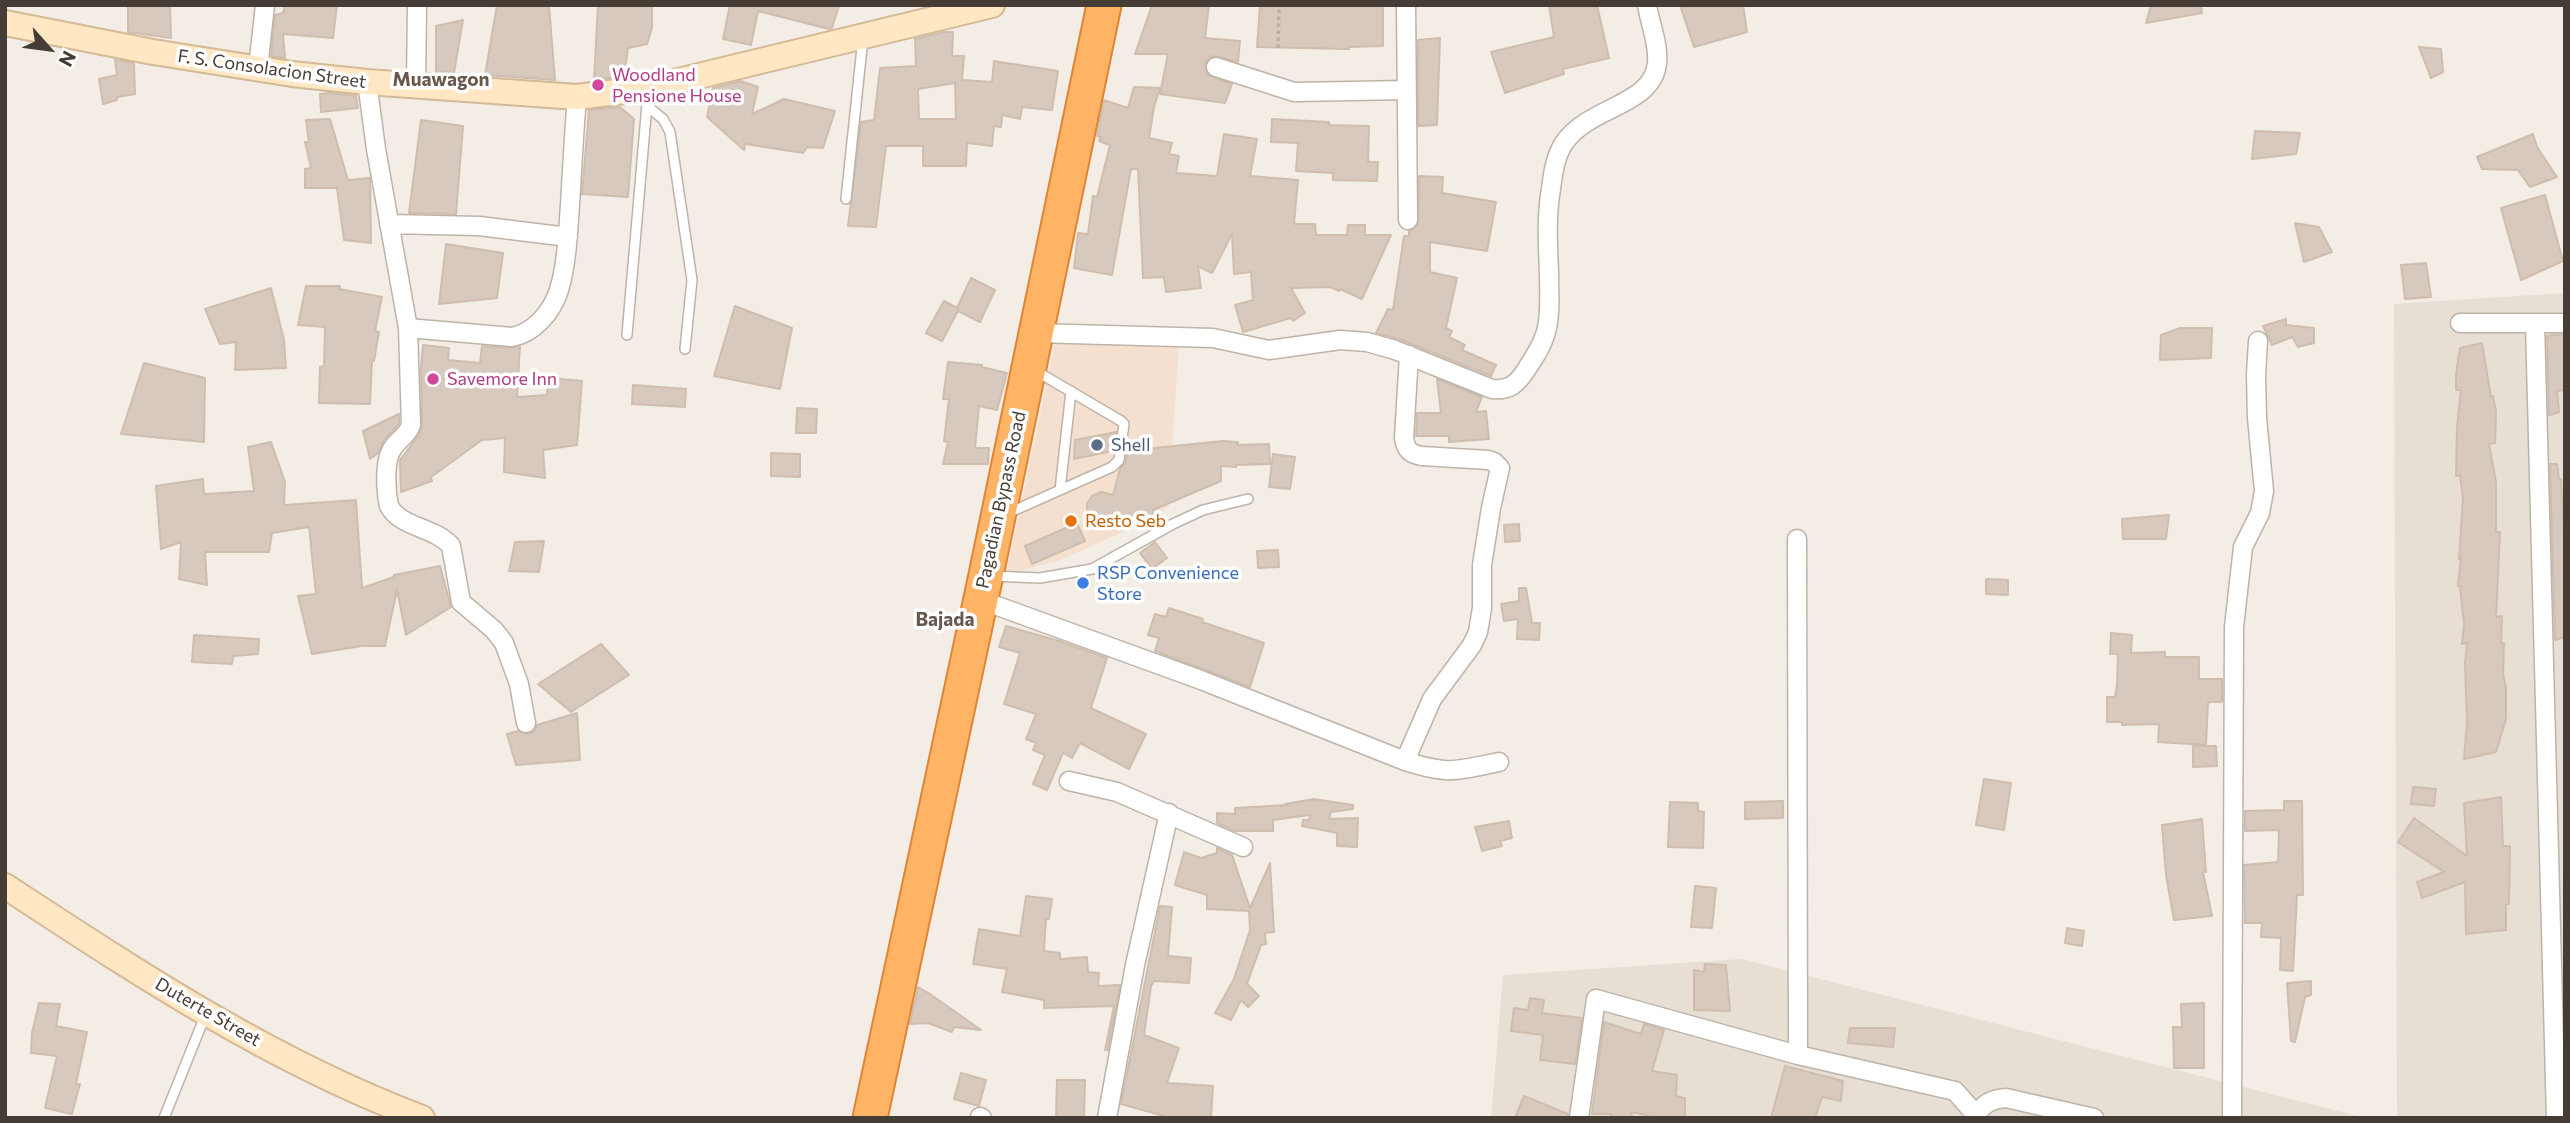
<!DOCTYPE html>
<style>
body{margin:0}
#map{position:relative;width:2570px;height:1123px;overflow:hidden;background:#f3ede6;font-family:Commissioner,sans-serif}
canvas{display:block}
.frame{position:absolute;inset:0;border:7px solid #453c35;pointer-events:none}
.north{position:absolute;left:14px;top:14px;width:70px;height:70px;-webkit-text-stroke:5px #fff;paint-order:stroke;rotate:118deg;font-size:19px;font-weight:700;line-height:28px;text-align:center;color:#453c35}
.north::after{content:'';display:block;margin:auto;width:24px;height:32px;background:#453c35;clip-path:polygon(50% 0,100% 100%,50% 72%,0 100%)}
</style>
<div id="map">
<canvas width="2570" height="1123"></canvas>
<div class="frame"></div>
<div class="north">N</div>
</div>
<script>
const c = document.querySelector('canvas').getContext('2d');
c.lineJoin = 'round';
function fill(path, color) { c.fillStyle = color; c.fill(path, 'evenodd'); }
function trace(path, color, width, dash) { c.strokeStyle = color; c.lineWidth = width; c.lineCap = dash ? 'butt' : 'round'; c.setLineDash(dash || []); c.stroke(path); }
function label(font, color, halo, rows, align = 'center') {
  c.font = font + ' Commissioner,sans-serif'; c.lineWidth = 7; c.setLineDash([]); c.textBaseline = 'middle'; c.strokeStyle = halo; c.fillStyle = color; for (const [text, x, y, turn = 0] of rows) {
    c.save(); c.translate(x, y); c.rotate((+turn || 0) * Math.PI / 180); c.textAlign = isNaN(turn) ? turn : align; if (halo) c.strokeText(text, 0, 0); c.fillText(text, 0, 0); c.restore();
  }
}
fill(new Path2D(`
 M2565 293V1118H2397L2394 304Z
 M1742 959 2365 1118H1491L1503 975Z`), '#e7ded4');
fill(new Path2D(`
 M1056 339 1179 345 1168 507 1153 518 1061 560 1006 574Z`), '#f5e0d0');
const building = new Path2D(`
 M128 5H170L171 38 128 32Z
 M285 5H337L333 38 283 34 285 58 271 56 275 15 283 13Z
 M497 5H549L555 80 485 75Z
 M598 5H652V28L647 44 628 48 624 76 594 80Z
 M730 5H839L832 28 829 29 758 11 751 45 723 39Z
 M1152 5H1209L1205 38 1240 41 1238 62 1214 56 1209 58 1205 64 1208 75 1232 84 1225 103 1160 94 1168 54H1135Z
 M1260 5H1383V46L1349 47V49L1257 47Z
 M1549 5H1597L1609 58 1563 69 1564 74 1505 93 1491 52 1554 37Z
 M1690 5H1743L1747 32 1694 47 1681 8Z
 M2151 5H2201L2202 13 2146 23Z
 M463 20 454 73 436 72V26Z
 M944 32H953L952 56H964L962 80 992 82 994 61 1058 71 1052 110 1022 107 1020 119 1002 115 1001 127 994 126 992 146 967 143 966 166H923V146H886L876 227 848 226 861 122 874 120 880 68 916 66 915 39ZM955 83 956 119H919L918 89Z
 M1440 38 1437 125 1418 126V40Z
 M2419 47 2441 49 2443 72 2431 78Z
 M115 60 134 63 135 94 117 97V100L103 104 99 79 117 75Z
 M741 81 758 87 752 114 784 99 835 111 823 148 807 147 803 153 745 144 744 150 707 117 713 88Z
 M1134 87 1160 88 1154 107 1149 138 1172 143 1169 154 1179 156 1176 173 1217 176 1224 134 1257 139 1250 176 1298 180 1294 224H1315L1316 235H1347L1348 225H1365V235H1391L1362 299 1340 289 1339 291 1330 287 1291 288 1305 313 1293 321 1291 318 1243 332 1235 305 1253 300 1251 272 1234 274 1232 234 1212 273 1198 266 1201 288 1166 292 1164 277 1143 278 1138 169H1131L1112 275 1074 268 1078 233 1088 234 1093 196 1097 197 1110 145 1099 141 1101 137 1097 136 1104 100 1128 108Z
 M330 93 356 96 358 108 321 112 320 94Z
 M620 107 634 119 628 197 582 194 589 110Z
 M330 119 348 180 370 178 371 243 344 240 337 188H305V169L311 168 305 142H309L306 120Z
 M1272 119 1329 122V125L1369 126 1368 162H1378L1377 181 1333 180V173L1296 171 1298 143 1271 142Z
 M421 120 463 126 456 214 409 213Z
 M2255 131 2300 133 2296 154 2252 159Z
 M2533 134 2537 147 2557 177 2530 187 2518 170 2482 169 2477 157Z
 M1419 176 1443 177 1442 193 1496 202 1487 251 1430 242V272L1457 278 1446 328 1452 331 1449 337 1465 345 1462 350 1496 365 1491 376 1399 339 1376 333 1388 309 1393 310 1404 236H1409V231L1418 225Z
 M2545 195 2563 261 2521 280 2501 208Z
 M2295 223 2319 227 2332 252 2304 262Z
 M446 244 503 253 497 298 439 304Z
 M2426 263 2431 297 2405 299 2401 265Z
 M971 278 995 290 980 322 958 311 942 341 926 333 944 301 957 308Z
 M306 286H340L339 289 382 297 375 331 379 332 374 361 372 360 370 404 319 403 320 367 324 366 325 327 298 325Z
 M271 288 284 340 286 368 235 370 236 342 220 344 205 309Z
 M735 306 792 328 780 389 714 376Z
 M2286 319V325L2314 328V343L2298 347 2292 337 2272 345 2263 326Z
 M2180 328H2212L2211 358 2160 360 2161 335Z
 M2565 334V390L2557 391 2559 412 2549 415 2547 336Z
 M2482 343 2491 397 2493 396 2496 411 2495 443 2489 444 2496 482V532H2500L2496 617 2502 616 2501 644 2504 643 2503 674 2506 688V719L2496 752 2464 759 2467 722 2465 663 2467 643 2462 644 2464 624 2460 586H2458L2461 558 2459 559 2463 498 2460 475 2456 476 2457 428 2461 390H2456V374L2460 348Z
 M423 345 449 348 448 360 480 363 482 346 511 348 520 347 517 397 547 395 548 378 582 381 577 445 543 450 545 478 504 472 505 438 482 440 431 477 432 481 401 492 400 460 419 435 422 425 421 368Z
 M948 362 982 365V367L1007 373 997 410 979 406 975 448H989L988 464H943L948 442 944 441 949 399H943Z
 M144 363 205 378 204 442 121 434Z
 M1437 379 1482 397 1476 412 1486 411 1489 439 1449 442V436H1416L1417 413H1441Z
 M633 385 686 389 685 407 632 404Z
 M797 408 817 409 816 433H796Z
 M399 414V424L384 440 378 453 370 459 363 431Z
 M1116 432 1113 451 1074 459 1075 440Z
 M1145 441 1144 449 1223 441 1238 442 1237 445 1269 444 1270 464 1236 465V467L1221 466V481L1153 510V514L1114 529 1110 521 1101 524 1087 519V504L1092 496 1101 492 1113 495 1120 469 1126 461 1128 443Z
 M271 442 285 482 284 505 356 500 362 588 394 577V575L440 566 451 607 406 635 397 590 385 646H362L312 654 298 596 316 594 309 527 272 533 269 552H205L207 585 179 579 181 542 161 549 156 486 203 479 204 494 254 491 248 447Z
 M771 453 800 454V477L771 476Z
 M1273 454 1295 457 1290 489 1269 487Z
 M2550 464H2557L2559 479H2561L2565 553V637L2555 640Z
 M2169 515 2166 539H2123L2122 519Z
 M1077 523 1085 541 1032 564 1025 546Z
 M1519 524 1520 541 1505 542 1504 525Z
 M544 541 539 572 509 571 515 542Z
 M1155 542 1167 558 1152 569 1140 553Z
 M1278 550 1279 567 1258 568 1257 551Z
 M1986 579 2008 580V595L1986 594Z
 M1519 588H1526L1532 623H1540L1539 640 1517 639 1518 619 1504 621 1501 604 1519 601Z
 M1169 608 1203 619 1202 622 1264 643 1250 687 1155 651 1159 638 1148 635 1155 614 1166 617Z
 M1006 626 1059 641 1107 658 1091 708 1146 734 1129 769 1080 743 1072 758 1063 753 1047 790 1033 784 1045 755 1033 750 1036 743 1026 739 1036 714 1004 704 1020 653 999 647Z
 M2111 633 2132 635 2131 653 2165 652V657H2199V679H2222V702H2208L2206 745 2158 742 2159 724 2122 725V722H2107V697H2115L2117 684 2118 654H2110Z
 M194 635 259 639 258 654 233 656 232 664 192 662Z
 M601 644 629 675 571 712 538 684Z
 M577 713 580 760 516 765 507 734 518 731 529 734 534 731 537 725Z
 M2193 746H2216L2217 766 2193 767Z
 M1984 779 2011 783 2004 830 1976 825Z
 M2413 787 2436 789 2434 806 2411 804Z
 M2501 797 2503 846H2510L2509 904H2506V930L2466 934 2465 882 2422 898 2417 882 2444 872 2398 842 2414 818 2467 856 2464 803Z
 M1314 799 1353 805V809L1331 812 1329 819 1358 818 1357 847 1337 846V833L1302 826 1303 820H1309L1310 815 1273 820V831H1235L1217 823V813L1235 814V808L1287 805 1285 804Z
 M1783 801V818L1745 819V802Z
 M2284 801H2302L2303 895H2297L2293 971 2280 970 2281 938 2261 937 2262 923H2245L2244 865 2278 862 2279 830 2245 831V811L2284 810Z
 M1670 802 1698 803V811L1704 812 1703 848 1668 847Z
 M2202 819 2206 872H2203L2212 916 2174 920 2166 875 2162 825Z
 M1509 821 1512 838 1500 841 1502 846 1482 851 1475 827Z
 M1217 848 1232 855 1250 908 1270 863 1274 932 1265 933 1266 944 1261 945 1247 984 1259 996 1248 1007 1241 1000 1231 1020 1215 1013 1234 979 1250 930 1249 911 1207 909V895L1175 885 1184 852 1201 858 1217 853Z
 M1695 886 1716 888 1712 928 1691 927Z
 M1026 896 1052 899 1049 919H1046L1044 951 1060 953V959L1087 957 1088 972 1099 973 1098 986 1120 985 1108 1050H1105L1114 1006 1044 1008V1000L1002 992 1007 969 973 964 979 929 1020 936Z
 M1160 906 1172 907 1168 956 1191 958 1189 983 1154 981 1151 986 1144 1035 1179 1048 1167 1083 1213 1086 1211 1118H1171L1121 1104Z
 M2067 928 2084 931 2082 946 2065 943Z
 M1705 964 1726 965 1730 1011 1694 1010V970L1704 972Z
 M2311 981V995L2305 997 2295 1042 2291 1041 2287 983Z
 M918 987 930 994 981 1030 954 1027 952 1032 928 1023 910 1024Z
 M1530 998 1544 1000 1542 1013 1582 1018 1575 1064 1540 1060 1543 1035 1511 1031 1514 1008 1528 1010Z
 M39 1003 60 1004 56 1026 87 1032 76 1084H80L72 1114 45 1108 57 1056 31 1053 32 1033Z
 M2204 1003V1068H2174L2173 1027H2182L2181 1004Z
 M1604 1022 1641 1034 1644 1024 1664 1030 1652 1071 1677 1075 1676 1096 1685 1098V1118H1659L1632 1112 1631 1118H1610L1611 1114H1592Z
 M1850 1028H1895L1893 1047 1848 1043Z
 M1785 1066 1843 1081 1841 1101 1822 1097 1815 1118H1771Z
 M961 1073 986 1080 979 1106 954 1099Z
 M1057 1080H1085L1084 1118H1056Z
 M1524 1096 1568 1114V1118H1515Z`);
fill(building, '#d7c9be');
trace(building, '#cfbdae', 2);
const lane = new Path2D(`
 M647 106 663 119 670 132 692 280 685 349
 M846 199 863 38
 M627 335 647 104
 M1060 490 1071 391
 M1006 514 1112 467 1119 460 1124 424 1121 421 1036 371
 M991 576 1040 578 1092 569 1173 524 1203 510 1248 499
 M164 1118 205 1016`);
const street = new Path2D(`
 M1406 5 1408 220
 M1216 67 1294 92 1406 90
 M258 68 265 5
 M367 82 376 149 408 328 411 425C407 437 396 440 391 451 384 464 386 492 389 506 401 528 435 527 451 546L461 602 494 630 504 643 519 684 526 723
 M416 84 417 5
 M389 224 479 226 568 237
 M2460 323H2565
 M2535 324 2556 1118
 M408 328 512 337C534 333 552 312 559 290 567 263 568 232 570 205 572 169 574 133 577 97
 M1035 333 1213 338 1269 350 1340 340 1367 342 1395 350 1492 389C1509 391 1517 384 1526 370 1534 358 1542 346 1546 332 1551 314 1549 293 1549 274 1548 246 1546 217 1551 189 1553 173 1555 157 1564 143 1589 106 1653 106 1657 63 1659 44 1650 24 1647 5
 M1797 539 1798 1055
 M981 600 1201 680 1405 761C1449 775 1455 771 1499 762
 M1405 761 1432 699 1472 645 1478 632 1482 608V565L1491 508 1500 468 1494 462 1488 460 1422 456C1410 454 1406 450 1404 438L1409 355
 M1069 781 1117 792 1243 847
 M980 1117 982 1118
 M1107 1118 1135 965 1169 813
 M1579 1118 1596 999 1798 1055 1955 1091 1976 1115
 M1974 1118C1982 1105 1990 1099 2006 1098L2094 1118
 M2232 1118 2234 627 2243 547 2260 513 2264 491 2257 418 2256 375 2258 341`);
const secondary = new Path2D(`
 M5 23 153 52 292 74 367 82 577 97 649 88 992 5
 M5 886C138 973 272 1062 422 1118`);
const highway = new Path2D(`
 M870 1118 986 575 1104 5`);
trace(lane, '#beb3a8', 12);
trace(street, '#beb3a8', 21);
trace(secondary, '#d3b995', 28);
trace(highway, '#de8535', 37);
trace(new Path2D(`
 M1278 48 1279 5`), '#c0ac99', 3.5, [3.5, 3.5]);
trace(lane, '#fff', 9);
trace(street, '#fff', 18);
trace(secondary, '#ffe7c4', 24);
trace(highway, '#feb365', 33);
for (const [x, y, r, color] of [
 [598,85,7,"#d1479c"],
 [433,379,7,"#d1479c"],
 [1097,445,7,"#5c6f8a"],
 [1071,521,7,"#e8710a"],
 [1083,583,7,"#3f7fe0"]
]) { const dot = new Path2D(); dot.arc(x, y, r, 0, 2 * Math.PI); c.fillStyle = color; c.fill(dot); trace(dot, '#fff', 2.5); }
label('18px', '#453c35', '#fff', [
 ["F. S. Consolacion Street",272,69,8],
 ["Pagadian Bypass Road",1001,500,-78],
 ["Duterte Street",208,1012,30]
]);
label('18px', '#b23c85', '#fff', [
 ["Woodland",612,75],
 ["Pensione House",612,96],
 ["Savemore Inn",447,379]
], 'left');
label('18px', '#4e5e75', '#fff', [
 ["Shell",1111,445]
], 'left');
label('18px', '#c56008', '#fff', [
 ["Resto Seb",1085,521]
], 'left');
label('18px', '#366cbe', '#fff', [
 ["RSP Convenience",1097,573],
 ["Store",1097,594]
], 'left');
label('bold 19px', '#68584c', '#fff', [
 ["Muawagon",441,80],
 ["Bajada",945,620]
]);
</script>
